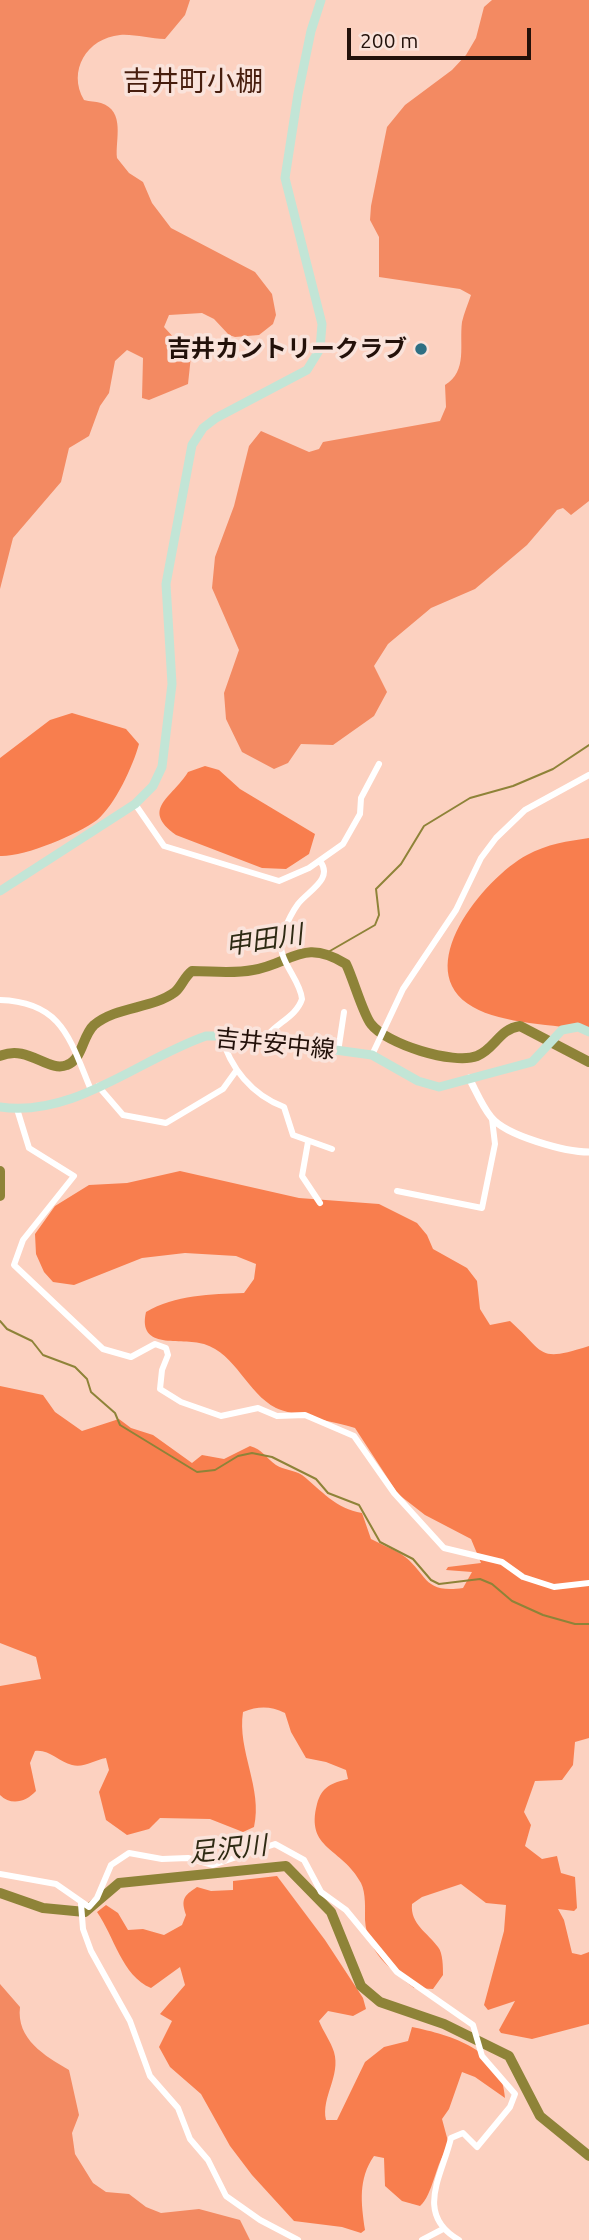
<!DOCTYPE html>
<meta charset="utf-8">
<style>
body{margin:0}
#map{position:relative;width:589px;height:2240px;overflow:hidden;background:#fcd1c0;font-family:Ubuntu,sans-serif}
canvas{display:block}
.scale{position:absolute;left:347px;top:28px;width:184px;height:32px;box-sizing:border-box;border:4px solid #23110a;border-top:0;padding-left:9px;font-size:21px;line-height:24px;white-space:nowrap;color:#23110a;-webkit-text-stroke:5px #fae3db;paint-order:stroke}
</style>
<div id="map">
<canvas width="589" height="2240"></canvas>
<div class="scale">200 m</div>
</div>
<script>
const c = document.querySelector('canvas').getContext('2d');
c.lineJoin = 'round';
function fill(path, color) { c.fillStyle = color; c.fill(path, 'evenodd'); }
function trace(path, color, width, dash) { c.strokeStyle = color; c.lineWidth = width; c.lineCap = dash ? 'butt' : 'round'; c.setLineDash(dash || []); c.stroke(path); }
function label(font, color, halo, rows, align = 'center') {
  c.font = font + ' Ubuntu,"Noto Sans JP",sans-serif'; c.lineWidth = 7; c.setLineDash([]); c.textBaseline = 'middle'; c.strokeStyle = halo; c.fillStyle = color; for (const [text, x, y, turn = 0] of rows) {
    c.save(); c.translate(x, y); c.rotate((+turn || 0) * Math.PI / 180); c.textAlign = isNaN(turn) ? turn : align; if (halo) c.strokeText(text, 0, 0); c.fillText(text, 0, 0); c.restore();
  }
}
fill(new Path2D(`
 M0 0H190L185 15 165 39C150 39 135 34 120 35 87 38 67 71 84 100 90 102 95 101 101 103 126 111 115 140 117 158L129 173 143 182 152 203 171 228 255 272 272 294 276 315 273 324 259 335 235 337 229 335 214 319 202 313 169 315 164 327 191 356 188 384 149 400 142 398 143 358 127 350 115 361 109 393 100 406 89 436 69 448 61 482 13 538 0 589Z
 M492 0H589V501L571 515 563 508 557 510 527 545 475 589 431 608 388 644 374 666 387 692 374 716 333 745 301 744 288 763 274 769 242 752 226 719 224 693 239 650 212 588 215 557 234 506 249 446 261 431 309 452 319 449 323 442 440 421 446 407 445 385C468 371 459 345 462 322 464 313 468 304 471 295L460 289 379 277V237L370 220 371 206 387 127 405 105 452 70 466 55 476 38 484 7Z
 M0 1984 20 2007C16 2039 45 2056 69 2070L79 2115 72 2133 75 2154 93 2183 106 2192 129 2194 146 2207 161 2213 199 2209 240 2220 250 2240H0Z`), '#f38a62');
fill(new Path2D(`
 M72 713 126 729 139 744C133 766 115 805 97 820 77 835 24 857 0 856V758L50 720Z
 M205 766 219 770 240 789 315 834 309 854 286 869 262 868 176 835C140 809 172 798 188 772Z
 M589 838V1030C556 1025 502 1024 473 1007 408 970 484 878 527 855 547 844 568 841 589 838Z
 M180 1171 299 1198 379 1204 417 1223 427 1235 433 1249 467 1268 477 1281 480 1309 490 1325 510 1321C546 1353 536 1363 589 1346V1738L575 1742 573 1765 562 1780 535 1781 524 1812 531 1825 525 1846 542 1859 557 1856 561 1873 575 1877 577 1908 574 1911 558 1909 564 1920 572 1953 581 1955 589 1952V2024L532 2039 501 2033 499 2030 515 2001 488 2010 484 2005 504 1931 506 1905 486 1903 461 1884 422 1897 412 1904C410 1924 428 1933 438 1947 443 1953 443 1967 443 1975L433 1989 414 1988C390 1969 367 1952 365 1920 365 1909 366 1893 361 1883 342 1847 305 1850 317 1804 322 1786 332 1783 348 1779L346 1770 326 1762 306 1758 291 1732 285 1713C270 1706 259 1706 243 1712 237 1751 263 1788 254 1827L243 1832 210 1819 160 1818 149 1829 127 1835 106 1820 99 1792 109 1770 106 1758C94 1760 84 1768 72 1765 59 1762 49 1749 35 1751L30 1763 36 1791C26 1802 11 1806 0 1795V1686L41 1679 36 1657 0 1643V1386L43 1395 55 1412 82 1431 119 1419 131 1428 153 1435 192 1463 202 1455 224 1459 250 1446C262 1449 266 1458 276 1465 284 1470 294 1470 302 1475 321 1490 336 1509 362 1513L371 1539C380 1544 391 1548 401 1554 428 1572 421 1594 463 1588L472 1572 446 1570 448 1567 481 1563 471 1539 425 1515 398 1494 355 1428C335 1421 290 1415 276 1408 247 1393 236 1354 204 1344 181 1337 137 1351 146 1312 175 1295 211 1294 244 1293L254 1279 256 1264 236 1256 185 1253 142 1258 74 1285 53 1282 44 1272 36 1254 35 1234 55 1206 89 1185 127 1183Z
 M277 1876 325 1940 363 1998 366 2009 353 2016 328 2011 319 2021C323 2031 331 2042 334 2052 341 2076 321 2097 326 2120H337L365 2062 384 2047 408 2041 412 2027C451 2035 503 2050 505 2098L475 2077 462 2072 449 2109 442 2119 449 2145C435 2164 433 2195 420 2206L402 2201 385 2186 384 2158 374 2156C358 2179 361 2203 365 2230L361 2233 342 2227 294 2221 252 2175 230 2146 201 2094 170 2067 159 2047 172 2021 160 2014 185 1985 180 1967 151 1988C122 1976 114 1936 97 1912L106 1905 118 1913 128 1930 143 1929 164 1935 182 1925 186 1915C181 1900 183 1896 197 1887L211 1891 233 1890V1881Z`), '#f87e4e');
trace(new Path2D(`
 M323 955 375 925 379 915 376 889 401 864 424 826 470 798 513 786 553 769 589 745
 M0 1321 7 1329 32 1341 43 1355 75 1367 87 1379 91 1392 115 1413 120 1425 197 1472 215 1470 238 1456 252 1453 272 1457 316 1479 328 1493 359 1505 380 1542 413 1559 431 1580 439 1584 480 1579 492 1584 512 1601 543 1615 575 1624H589`), '#8e8338', 2);
trace(new Path2D(`
 M0 1056C28 1044 48 1073 67 1065 83 1059 82 1036 94 1025 117 1006 152 1009 175 992 182 986 184 977 192 971 212 971 232 974 253 970 291 964 303 937 346 964 353 978 363 1014 371 1024 386 1044 453 1065 477 1056 495 1049 499 1029 520 1026L589 1062
 M0 1171V1196
 M0 1893 43 1908 85 1912 119 1883 286 1866 331 1912 361 1986 380 2002 444 2024 509 2056 540 2116 589 2156`), '#8e8338', 10);
trace(new Path2D(`
 M135 804 164 846 279 881 309 868 343 844 360 814 361 798 379 764
 M0 1000C63 1002 70 1040 91 1090
 M221 1035C230 1068 252 1095 284 1107L293 1135 332 1149
 M263 1041C273 1024 296 1018 302 999 300 977 273 958 283 933 287 923 292 912 298 904 308 891 334 879 320 861
 M338 1052 344 1012
 M372 1055 403 989 456 910 481 858 496 838 525 810 589 775
 M98 1086 123 1115 166 1123 223 1089 236 1071
 M17 1109 29 1148 74 1176 23 1240 14 1265 103 1349 131 1357 155 1344 166 1348 168 1355 162 1370 160 1389 181 1402 221 1416 258 1408 277 1416 305 1415 354 1436 394 1493 444 1548 502 1562 523 1577 554 1587 589 1583
 M308 1142 302 1176 320 1203
 M397 1191 482 1208 495 1144 492 1119
 M0 1874 56 1884 89 1907 97 1898 111 1865 129 1853 162 1859 188 1858 213 1865 275 1844 304 1860 321 1892 346 1910 397 1972 473 2025 482 2056 515 2094 510 2107 477 2147 463 2133 451 2138C442 2176 414 2214 459 2240
 M81 1904 83 1929 91 1951 130 2021 150 2076 178 2108 190 2139 208 2160 226 2196 260 2220 298 2240
 M422 2240 443 2229`), '#fff', 6);
trace(new Path2D(`
 M469 1078C476 1091 482 1106 491 1117 506 1136 566 1152 589 1152`), '#fff', 7);
trace(new Path2D(`
 M0 891 135 804 153 786 162 767 172 684 166 584 192 445 203 428 216 418 307 370 320 349 322 324 285 178 298 94 311 31 321 0
 M0 1107C74 1118 139 1059 206 1036H233L372 1055 418 1081 439 1087 532 1062 562 1030 578 1027 589 1032`), '#c2e5d6', 9);
for (const [x, y, r, color] of [
 [421,349,7,"#2e6f83"]
]) { const dot = new Path2D(); dot.arc(x, y, r, 0, 2 * Math.PI); c.fillStyle = color; c.fill(dot); trace(dot, '#fae3db', 2.5); }
label('bold 24px', '#23110a', '#fae3db', [
 ["吉井カントリークラブ",407,349]
], 'right');
label('24px', '#23110a', '#fae3db', [
 ["吉井安中線",275,1044,6]
]);
label('italic 26px', '#2e2a13', '#fae3db', [
 ["申田川",264,940,-9],
 ["足沢川",228,1849,-6]
]);
label('28px', '#471e0e', '#fae3db', [
 ["吉井町小棚",193,82]
]);
</script>
